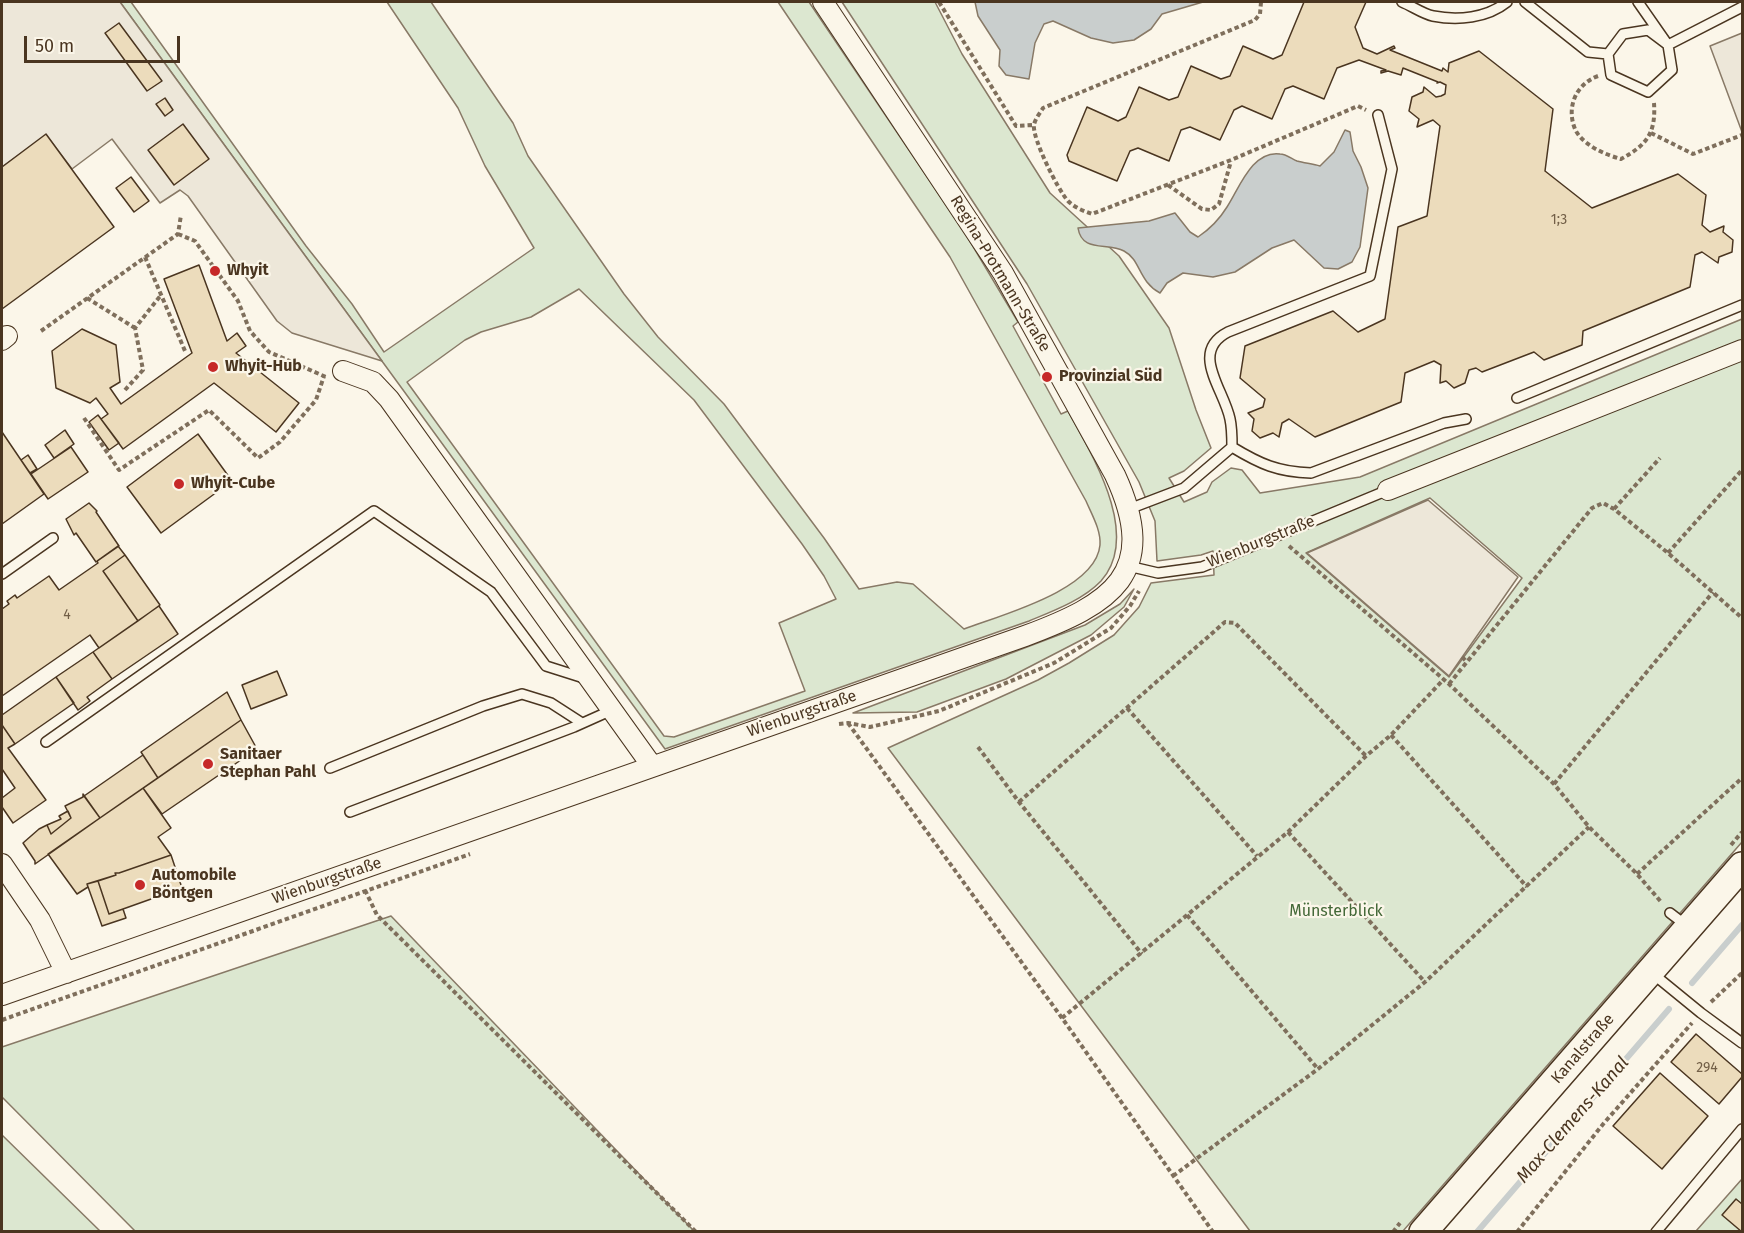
<!DOCTYPE html>
<meta charset="utf-8">
<style>
body{margin:0}
#map{position:relative;width:1744px;height:1233px;overflow:hidden;background:#fbf6e9;font-family:"Fira Sans",sans-serif}
canvas{display:block}
.frame{position:absolute;inset:0;border:3px solid #4a3520;pointer-events:none}
.scale{position:absolute;left:24px;top:36px;width:156px;height:27px;box-sizing:border-box;border:3px solid #4a3520;border-top:0;padding-left:8px;font-size:18px;line-height:21px;white-space:nowrap;color:#4a3520;-webkit-text-stroke:4px #fbf6e9;paint-order:stroke}
</style>
<div id="map">
<canvas width="1744" height="1233"></canvas>
<div class="frame"></div>
<div class="scale">50 m</div>
</div>
<script>
const c = document.querySelector('canvas').getContext('2d');
c.lineJoin = 'round';
function fill(path, color) { c.fillStyle = color; c.fill(path, 'evenodd'); }
function trace(path, color, width, dash) { c.strokeStyle = color; c.lineWidth = width; c.lineCap = dash ? 'butt' : 'round'; c.setLineDash(dash || []); c.stroke(path); }
function label(font, color, halo, rows, align = 'center') {
  c.font = font + ' "Fira Sans",sans-serif'; c.lineWidth = 4.5; c.setLineDash([]); c.textBaseline = 'middle'; c.strokeStyle = halo; c.fillStyle = color; for (const [text, x, y, turn = 0] of rows) {
    c.save(); c.translate(x, y); c.rotate((+turn || 0) * Math.PI / 180); c.textAlign = isNaN(turn) ? turn : align; if (halo) c.strokeText(text, 0, 0); c.fillText(text, 0, 0); c.restore();
  }
}
const green = new Path2D(`
 M120 2H131L306 246 352 304 384 352 534 248 485 166 458 108 387 2H431L513 123 528 156 624 294 658 337 724 404 824 538 859 589 897 582 913 584 964 629C1001 615 1096 590 1100 545 1101 530 1092 515 1086 501L950 257 778 2H809L965 233 1018 322 1013 326 1061 414 1068 411C1092 455 1142 535 1101 581 1083 600 1053 611 1029 621L665 749ZM579 289 694 400 802 544 824 576 836 599 779 623 805 691 674 737 664 736 407 382 465 340 481 332 531 317Z
 M842 2H935L962 54 1050 193 1119 256 1169 328 1196 410 1211 448 1184 471 1169 478 1184 502 1207 492 1212 482 1231 468 1242 470 1260 493 1360 477 1742 319V842L1403 1231H1250L888 748 1038 680 1069 663 1114 635 1139 607 1151 583 1214 575 1213 551 1201 555 1157 561 1155 521 1139 482 1027 284ZM1430 498 1522 578 1449 677 1306 553Z
 M1134 589 1124 607 1091 635 1006 679 917 712 853 713 1085 625 1120 604Z
 M391 916 694 1231H135L2 1097V1047Z
 M2 1135 100 1231H2Z
 M1742 1179V1231H1696Z`);
fill(green, '#dce7d0');
trace(green, '#887966', 1.5);
const parking = new Path2D(`
 M2 2H120L382 361 292 333 277 321 188 196 180 190 160 203 112 139 72 169 46 135 2 167Z
 M1742 33V132L1710 46Z
 M1428 500 1518 577 1449 676 1307 553Z`);
fill(parking, '#ede7d9');
trace(parking, '#887966', 1.5);
const water = new Path2D(`
 M975 2H1203L1162 14 1151 29 1134 40 1113 43 1091 38 1053 21 1044 24 1035 43 1029 79 1006 75 999 66 1000 50 978 16Z
 M1345 130 1350 132 1353 151 1361 167 1368 188 1360 247 1352 262 1338 269 1324 268 1294 240 1272 248 1235 272 1213 277 1183 273 1167 283 1160 293C1138 281 1141 260 1124 251 1107 242 1082 253 1078 228L1149 221 1175 213 1190 232 1198 237C1210 229 1219 220 1227 207 1239 189 1252 150 1280 154 1286 154 1292 159 1297 161 1305 163 1313 164 1320 166L1334 152Z`);
fill(water, '#c9cecd');
trace(water, '#887966', 1.5);
trace(new Path2D(`
 M1692 983 1742 925
 M1477 1232 1669 1009`), '#c9cecd', 6);
const building = new Path2D(`
 M1304 2H1366L1355 27 1363 48 1377 54 1394 46 1395 48 1390 50 1442 71 1443 68 1448 72 1449 63 1479 51 1553 109 1545 171 1592 208 1678 174 1706 195 1702 225 1710 232 1724 226 1723 232 1733 240 1732 252 1719 257 1718 263 1702 252 1695 255 1690 287 1583 331 1582 345 1544 360 1534 352 1482 372 1476 368 1469 370 1465 383 1454 388 1446 381 1440 383 1441 365 1434 361 1405 373 1401 402 1315 437 1289 419 1282 423 1279 437 1273 433 1260 438 1252 431 1254 419 1248 413 1263 407 1265 399 1240 378 1245 346 1333 311 1358 332 1385 319 1398 227 1427 216 1440 126 1433 120 1417 127 1419 119 1409 111 1412 97 1423 92 1424 87 1436 97 1441 96 1445 94 1446 85 1440 82 1437 83 1438 82 1403 68 1401 75 1388 71 1381 73V71L1386 70 1359 60 1337 68 1324 99 1293 86 1285 89 1272 119 1242 106 1234 110 1220 140 1190 127 1181 130 1169 161 1138 148 1130 151 1117 181 1069 161 1067 155 1087 107 1118 121 1126 117 1139 87 1169 100 1178 97 1191 66 1221 79 1230 76 1243 46 1273 59 1282 55Z
 M119 23 162 81 147 91 105 33Z
 M165 98 173 110 165 116 156 104Z
 M183 124 209 159 174 185 148 150Z
 M46 134 114 227 2 309V167Z
 M131 177 149 201 134 212 116 188Z
 M199 265 227 341 237 333 246 346 236 353 299 403 276 432 214 383 123 449 101 419 108 414 96 398 90 403 56 388 52 351 82 329 116 345 120 382 110 388 121 404 192 353 164 279Z
 M98 415 119 443 109 450 89 422Z
 M65 430 74 444 54 458 45 445Z
 M2 432 44 494 2 524Z
 M198 434 232 481 161 533 127 487Z
 M71 447 88 472 48 499 31 474Z
 M28 455 37 469 30 473 21 460Z
 M89 503 97 511 96 512 119 546 96 562 76 533 74 535 66 519Z
 M118 546 125 555 103 571 138 621 99 648 90 635 2 696V609L9 604 7 601 15 595 17 598 49 576 59 590 98 563 97 561Z
 M125 555 160 605 138 621 103 571Z
 M159 606 178 634 112 679 93 652Z
 M93 652 112 679 87 697 90 701 78 710 56 677Z
 M277 671 287 695 251 709 242 685Z
 M56 677 74 703 15 744 2 725V715Z
 M227 692 241 720 158 778 141 752Z
 M241 720 257 749 162 814 143 788Z
 M2 725 15 744 8 748 46 800 13 823 2 807V798L15 788 2 769Z
 M143 755 158 778 100 818 84 796Z
 M143 788 171 828 158 837 171 855 119 873H115L116 875 87 884 88 887 77 894 48 854Z
 M83 794 100 818 35 864V861L23 843 39 829 47 825 51 834 71 818 65 806 83 797Z
 M68 811 71 818 51 834 47 825 61 819 59 816Z
 M171 855 182 888 109 914 98 881 116 875 115 873H119Z
 M98 881 109 914 123 909 126 918 102 926 87 884Z
 M1696 1034 1742 1074V1077L1719 1104 1671 1062Z
 M1660 1073 1708 1116 1662 1169 1613 1126Z
 M1736 1199 1742 1204V1232L1722 1215Z`);
fill(building, '#ecdcbc');
trace(building, '#4a3520', 1.5);
const service = new Path2D(`
 M1402 2C1412 6 1423 14 1433 16 1458 21 1487 18 1507 2
 M1525 2 1588 52 1608 54
 M1638 2 1668 45 1672 70 1648 92 1611 75 1608 54 1623 34 1648 30 1668 45
 M1668 45 1742 7
 M1378 115 1392 169 1370 276 1228 332C1189 352 1224 389 1230 419 1232 428 1232 438 1232 447 1260 464 1278 472 1311 473L1444 423 1466 419
 M1517 398 1742 305
 M1129 509 1184 488 1232 447
 M1128 566 1158 573 1202 567 1388 490
 M2 574 53 538
 M46 742 374 511 491 592 546 666 587 679
 M330 768 483 706 522 694 551 703 582 723
 M350 812 574 727 612 710
 M1670 913 1687 926
 M1652 973 1701 1013 1742 1043
 M1656 1232 1742 1129`);
const minor = new Path2D(`
 M2 340 7 336
 M343 371 373 382 389 399 652 766
 M1388 490 1742 350
 M2 864 40 920 66 973
 M2 995 1025 636C1111 604 1161 574 1115 475L1003 273 823 2`);
const secondary = new Path2D(`
 M1423 1232 1742 866`);
trace(service, '#4a3520', 12);
trace(minor, '#4a3520', 22);
trace(secondary, '#4a3520', 30);
trace(new Path2D(`
 M939 2 1016 126 1034 125
 M1261 2 1260 14 1255 20 1043 108C1040 113 1035 119 1034 125 1032 138 1058 190 1068 201 1075 208 1084 211 1092 214L1231 160 1358 106 1366 110
 M1598 76C1576 84 1566 107 1575 129 1582 145 1606 155 1621 159 1647 145 1656 133 1654 103
 M1651 133 1693 154 1742 135
 M1168 185 1202 209 1211 210 1219 204 1231 161
 M178 234 195 241 238 301 250 331 269 352 326 377
 M145 257 185 351
 M87 298 135 328
 M41 331 178 234 181 215
 M125 390 143 370 135 328 161 295
 M84 418 119 470 209 410 258 458 280 442 316 400 324 376
 M1614 509 1660 458
 M1289 546 1449 684 1554 784 1589 827 1637 874 1662 903
 M1668 553 1742 470
 M1462 657 1467 662
 M1449 684 1592 508 1603 503 1614 509 1668 553 1742 618
 M1127 708 1257 856
 M848 723 1062 1018 1213 1232
 M839 724 848 723 870 727 939 711 1054 663 1111 628 1130 606 1139 591
 M1391 735 1527 887
 M978 747 1019 802 1142 954
 M1554 784 1713 592
 M1019 802 1225 622 1235 623 1366 756
 M1288 832 1425 982
 M1731 845 1742 832
 M1637 874 1742 778
 M365 890 377 915 696 1232
 M1187 915 1318 1069
 M1711 1002 1742 973
 M1062 1018 1288 832 1366 756 1391 735 1444 679
 M2 1020 470 854
 M1173 1176 1318 1069 1425 982 1589 827
 M1393 1232 1400 1223
 M1517 1232 1604 1123 1692 1023`), '#7f6f5c', 4, [4.5, 3]);
trace(service, '#fbf6e9', 9);
trace(minor, '#fbf6e9', 20);
trace(secondary, '#fbf6e9', 27);
for (const [x, y, r, color] of [
 [215,271,6,"#c62828"],
 [213,367,6,"#c62828"],
 [1047,377,6,"#c62828"],
 [179,484,6,"#c62828"],
 [208,764,6,"#c62828"],
 [140,885,6,"#c62828"]
]) { const dot = new Path2D(); dot.arc(x, y, r, 0, 2 * Math.PI); c.fillStyle = color; c.fill(dot); trace(dot, '#fbf6e9', 2); }
label('14px', '#725f47', null, [
 ["1;3",1559,220],
 ["4",67,615],
 ["294",1707,1068]
]);
label('bold 16px', '#4a3520', '#fbf6e9', [
 ["Whyit",227,271],
 ["Whyit-Hub",225,367],
 ["Provinzial Süd",1059,377],
 ["Whyit-Cube",191,484],
 ["Sanitaer",220,755],
 ["Stephan Pahl",220,773],
 ["Automobile",152,876],
 ["Böntgen",152,894]
], 'left');
label('16px', '#4a3520', '#fbf6e9', [
 ["Regina-Protmann-Straße",1000,274,59],
 ["Wienburgstraße",1261,542,-22],
 ["Wienburgstraße",802,714,-19],
 ["Wienburgstraße",327,881,-19],
 ["Kanalstraße",1583,1049,-49]
]);
label('16px', '#436837', '#fbf6e9', [
 ["Münsterblick",1336,912]
]);
label('italic 18px', '#4a3520', '#fbf6e9', [
 ["Max-Clemens-Kanal",1573,1120,-49]
]);
</script>
